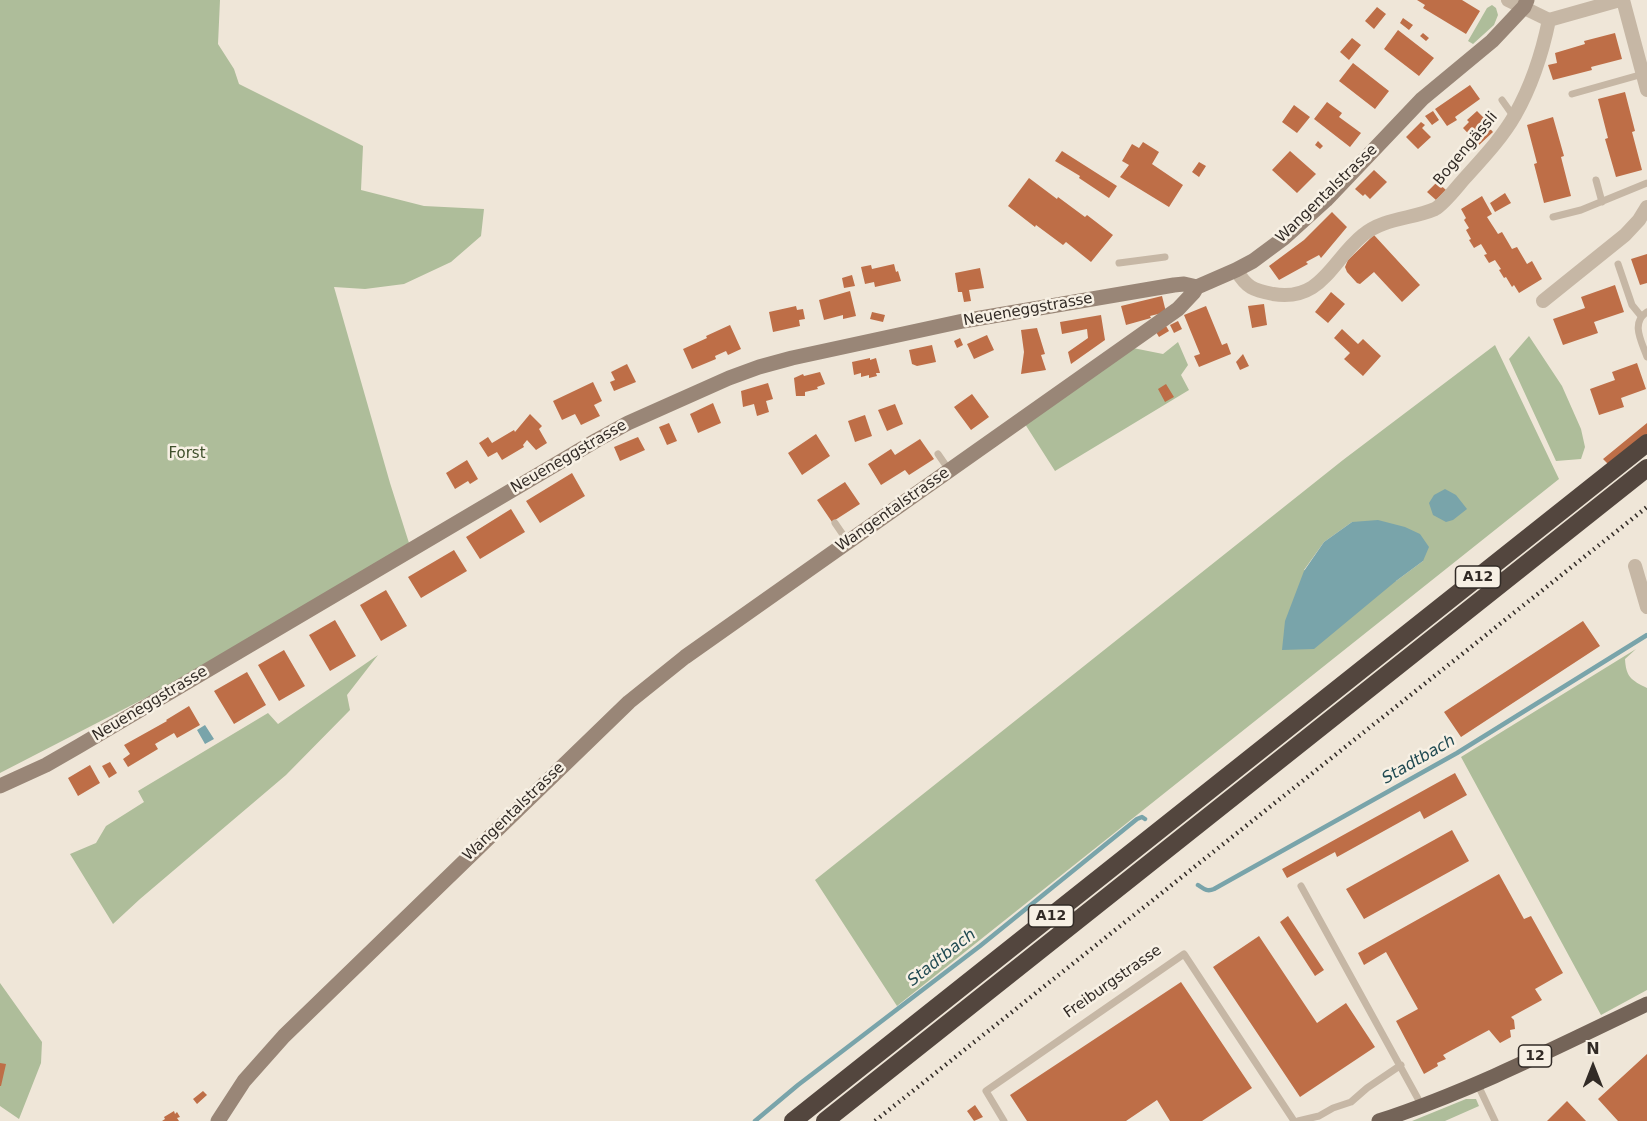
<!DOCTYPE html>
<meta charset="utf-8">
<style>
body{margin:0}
#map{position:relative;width:1647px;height:1121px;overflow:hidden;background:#efe6d8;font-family:"DejaVu Sans",sans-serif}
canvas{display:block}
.north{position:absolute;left:1563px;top:1037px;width:60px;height:60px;-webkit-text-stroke:4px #f7f0e4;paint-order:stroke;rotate:0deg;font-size:16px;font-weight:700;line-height:24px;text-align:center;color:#322b26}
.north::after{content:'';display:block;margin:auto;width:21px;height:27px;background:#322b26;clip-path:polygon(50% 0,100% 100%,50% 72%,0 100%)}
</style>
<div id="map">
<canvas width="1647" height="1121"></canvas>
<div class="north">N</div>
</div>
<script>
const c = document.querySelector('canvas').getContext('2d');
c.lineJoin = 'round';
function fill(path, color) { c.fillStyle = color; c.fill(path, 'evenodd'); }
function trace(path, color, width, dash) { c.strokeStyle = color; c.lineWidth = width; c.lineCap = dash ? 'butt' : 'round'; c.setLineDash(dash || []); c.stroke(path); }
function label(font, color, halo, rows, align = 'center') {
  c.font = font + ' "DejaVu Sans",sans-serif'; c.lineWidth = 5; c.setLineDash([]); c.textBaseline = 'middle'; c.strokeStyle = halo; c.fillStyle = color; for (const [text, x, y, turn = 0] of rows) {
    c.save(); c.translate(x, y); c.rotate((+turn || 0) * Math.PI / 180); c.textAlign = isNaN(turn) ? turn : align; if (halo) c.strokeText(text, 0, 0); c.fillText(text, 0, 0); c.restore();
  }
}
fill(new Path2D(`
 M0 0H220L218 44 234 69 239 84 363 146 361 190 424 206 484 209 481 236 451 262 404 284 365 289 334 287 390 483 409 543 190 675 0 773Z
 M1492 5 1496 8 1498 15 1494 25 1473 44 1468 41 1487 8Z
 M1529 336 1562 386 1581 429 1585 447 1581 459 1556 461 1509 359Z
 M1178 342 1188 365 1181 375 1189 390 1055 471 1025 424 1133 348 1163 354Z
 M1495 345 1559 479 897 1006 815 880 1343 460ZM1352 522 1423 561 1396 581 1304 570 1324 542Z
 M1636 649 1625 659C1626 677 1631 680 1647 688V990L1601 1015 1461 757Z
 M378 655 347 695 350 710 286 775 140 899 113 924 70 854 96 843 106 826 144 802 138 791 268 713 278 724Z
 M0 983 42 1042 41 1063 19 1119 0 1106Z
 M1466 1099H1476L1479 1106 1445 1121H1412Z`), '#aebd9a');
fill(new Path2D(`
 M1445 489 1456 495 1467 509 1453 520 1446 522 1433 515 1429 503 1434 495Z
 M1378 520 1405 527 1420 534 1429 547 1423 561 1396 581 1314 649 1282 650 1285 621 1304 571 1324 542 1352 522Z
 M205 725 214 739 205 744 197 730Z`), '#79a4aa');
trace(new Path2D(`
 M1198 885C1204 889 1207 892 1214 889L1457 753 1647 635
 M755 1121 798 1085 980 946 1137 819 1142 817 1145 819`), '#79a4aa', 4.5);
fill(new Path2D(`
 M1417 0H1462L1480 11 1466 34 1423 8 1425 5Z
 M1377 7 1386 14 1374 29 1365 21Z
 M1403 18 1413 25 1409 30 1400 23Z
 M1398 30 1434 58 1419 76 1384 49Z
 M1423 33 1429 38 1426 41 1420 36Z
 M1615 33 1622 59 1591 67 1592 70 1553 80 1548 65 1557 63 1555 53 1585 44 1584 41Z
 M1352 38 1361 45 1349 60 1340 52Z
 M1353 63 1389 91 1375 109 1339 81Z
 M1470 85 1480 99 1455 117 1457 120 1447 126 1435 109Z
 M1625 92 1635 131 1632 132 1642 170 1616 177 1605 139 1608 138 1598 99Z
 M1327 102 1342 113 1339 117 1361 133 1350 147 1314 119Z
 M1294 105 1310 117 1297 133 1282 122Z
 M1433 111 1439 120 1432 125 1425 116Z
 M1477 111 1486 120 1484 122 1493 132 1479 145 1463 128 1469 122 1467 120Z
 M1553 117 1564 156 1561 157 1571 196 1544 203 1534 164 1537 163 1527 125Z
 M1421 122 1425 125 1422 128 1431 137 1418 149 1406 137Z
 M1318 141 1323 146 1320 149 1315 145Z
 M1143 142 1159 152 1152 164 1183 185 1169 207 1120 177 1129 165 1122 161 1132 144 1139 148Z
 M1062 151 1117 186 1109 198 1079 178 1080 176 1055 161Z
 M1290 151 1316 174 1297 193 1272 170Z
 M1199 162 1206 166 1199 177 1192 172Z
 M1374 170 1387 182 1370 199 1365 194 1363 196 1355 189Z
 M1029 178 1057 199 1058 197 1085 217 1087 215 1113 235 1091 262 1066 242 1063 245 1036 225 1035 227 1008 206Z
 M1437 182 1446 190 1436 200 1427 192Z
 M1505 193 1511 203 1495 212 1490 203Z
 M1482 196 1492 214 1487 217 1498 234 1502 232 1512 249 1517 247 1527 264 1532 261 1542 279 1519 293 1514 285 1512 287 1506 277 1504 278 1499 270 1501 269 1495 260 1489 263 1484 255 1487 254 1481 244 1474 248 1469 240 1471 239 1466 230 1469 228 1464 220 1466 218 1461 209Z
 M1332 212 1347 227 1321 258 1319 255 1306 262 1308 264 1279 280 1269 266 1304 240Z
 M1374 235 1420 285 1402 302 1374 272 1360 284 1357 283 1347 272 1345 267 1348 260Z
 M1647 254V283L1640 285 1631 259Z
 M894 264 896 272 898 271 901 281 875 287 874 282 865 284 861 267 871 265 872 269Z
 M980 268 984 288 969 290 971 301 964 302 962 292H958L955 273Z
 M852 275 855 286 844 288 842 278Z
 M1615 285 1624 312 1594 322 1598 333 1563 345 1553 319 1585 308 1581 297Z
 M850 291 856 316 843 319V315L824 320 819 300Z
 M1331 292 1345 304 1328 323 1315 312Z
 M1162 296 1166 312 1150 316 1151 318 1126 325 1121 306Z
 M1264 304 1267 325 1252 328 1248 306Z
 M796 306 797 310 803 309 805 319 799 320 800 326 773 332 769 312Z
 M1206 306 1222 345 1227 343 1231 354 1199 367 1194 356 1200 354 1184 315Z
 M872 312 885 315 883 322 870 319Z
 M1101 315 1105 340 1071 364 1068 352 1088 338 1087 329 1062 334 1060 322Z
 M1178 321 1182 329 1174 333 1170 325Z
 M730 325 741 349 728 355 726 351 715 356 716 359 692 369 683 349 707 338 706 336Z
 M1166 326 1169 331 1159 337 1156 332Z
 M1037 328 1045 354 1041 355 1046 370 1021 374 1024 352 1021 330Z
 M1342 329 1358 344 1363 339 1381 356 1363 376 1344 359 1350 353 1334 338Z
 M987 335 994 350 974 359 967 344Z
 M960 338 963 345 957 348 954 341Z
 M932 345 936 362 917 366 912 364 909 350Z
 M1243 354 1249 366 1240 370 1236 362Z
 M870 358V360L876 358 880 373H876L877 376 869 378V375L861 377V373L854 375 852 362Z
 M1637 363 1646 389 1621 398 1624 407 1599 415 1590 389 1615 380 1612 372Z
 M627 364 636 382 614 391 610 382 615 380 611 372Z
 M820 372 825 384 817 387 818 389 805 392V396H796L794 378 803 374 804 376Z
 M593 382 602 401 594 405 600 416 581 425 575 414 562 420 553 401Z
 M768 383 773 399 766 401 769 412 757 416 754 404 743 407 741 391Z
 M1166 384 1174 397 1165 402 1158 389Z
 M972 394 989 417 971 430 954 407Z
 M713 403 721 423 698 433 690 414Z
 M895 404 903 424 887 431 878 410Z
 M530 414 542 426 539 429 547 443 536 450 527 440 523 445 524 447 502 460 497 452 488 457 479 443 488 437 492 443 514 430 515 432Z
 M865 415 872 436 855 442 848 421Z
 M669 423 677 441 667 445 659 427Z
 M1647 423V438L1611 467 1603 459Z
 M816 434 830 456 802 475 788 453Z
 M638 437 645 450 620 461 614 447Z
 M920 439 934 459 909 475 905 470 881 485 868 464 891 449 895 455Z
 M467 460 478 479 470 484 468 481 455 489 446 473Z
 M572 473 585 496 540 523 526 501Z
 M845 482 860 504 832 522 817 500Z
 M511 509 525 532 480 559 466 537Z
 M454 550 467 571 421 598 408 577Z
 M386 590 407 626 381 641 360 605Z
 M335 620 356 656 330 671 309 635Z
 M1583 621 1600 646 1461 737 1444 712Z
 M284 650 305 686 279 701 258 665Z
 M247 672 266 705 234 724 214 691Z
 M189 706 200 725 177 738 174 733 155 744 158 749 128 767 123 759 130 754 124 745 167 721 166 720Z
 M110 762 117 773 109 778 102 766Z
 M90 765 100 783 78 796 68 778Z
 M1455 773 1467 795 1424 819 1420 811 1337 857 1335 852 1287 878 1282 869Z
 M1452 830 1469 861 1364 919 1346 889Z
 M1499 874 1524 919 1531 916 1563 973 1535 989 1542 1000 1511 1017 1514 1020 1515 1029 1510 1030 1511 1037 1500 1043 1489 1030 1443 1055 1446 1059 1437 1063 1438 1066 1424 1074 1396 1021 1418 1009 1386 952 1364 965 1358 953Z
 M1288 916 1324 970 1315 976 1280 922Z
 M1259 936 1317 1023 1346 1003 1375 1047 1300 1097 1213 967Z
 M1181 982 1252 1088 1202 1121H1170L1157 1100 1126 1121H1027L1010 1095Z
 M1647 1054V1121H1618L1598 1099Z
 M0 1063 6 1064 1 1086H0Z
 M203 1091 207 1095 197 1104 193 1099Z
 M1567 1101 1586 1121H1547Z
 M975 1105 983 1117 974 1121 967 1111Z
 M174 1111 175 1114 177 1112 180 1117 177 1118 179 1121H162L165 1119 164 1117Z`), '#be6e47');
trace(new Path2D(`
 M1572 94 1643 74
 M1502 100 1514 117
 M1596 180 1602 202
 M1553 217 1581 210 1647 183
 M1119 263 1165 257
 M1618 264 1632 305 1641 316
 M1647 312C1630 323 1642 342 1647 357
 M938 454 949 470
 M835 523 848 542
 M1301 886 1422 1106
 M1477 1083 1495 1121
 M1004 1121 986 1091 1184 954 1294 1121
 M1298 1121 1319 1116 1333 1108 1351 1102 1367 1088 1401 1065`), '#c6b7a5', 7);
trace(new Path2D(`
 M1508 0 1549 20 1620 0
 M1623 0 1647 90
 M1236 270C1247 288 1253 290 1273 294 1322 302 1331 261 1363 235 1383 218 1412 219 1435 209 1444 204 1457 187 1464 179 1482 159 1502 138 1515 115 1532 85 1542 54 1549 20
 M1543 301 1625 235 1639 220 1647 207
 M1635 566 1647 607`), '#c6b7a5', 14);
trace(new Path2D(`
 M0 786 46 765 79 746 597 440 628 423 729 378 759 367 792 358 963 321 1174 285 1184 284 1197 287
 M218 1121 244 1081 284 1036 629 702 685 657 1178 309 1194 292 1197 287 1236 270 1253 261 1284 238 1326 200 1422 99 1492 41 1524 7 1527 0`), '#998677', 15);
trace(new Path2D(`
 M1379 1121C1471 1091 1559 1046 1647 1004`), '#746458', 15);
trace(new Path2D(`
 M793 1121 1647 443
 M825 1121 1647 468`), '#53463e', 18);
trace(new Path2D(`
 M875 1121 1647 507`), '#322b26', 4.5, [1.5, 4.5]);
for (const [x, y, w] of [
 [1478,577,45],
 [1051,916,45],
 [1535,1056,33]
]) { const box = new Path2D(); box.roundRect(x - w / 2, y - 11, w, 22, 4.5); c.fillStyle = '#f7f0e4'; c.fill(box); trace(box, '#322b26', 1.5); }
label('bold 14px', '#322b26', null, [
 ["A12",1478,577],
 ["A12",1051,916],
 ["12",1535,1056]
]);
label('15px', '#322b26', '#f7f0e4', [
 ["Bogengässli",1466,149,-50],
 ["Wangentalstrasse",1327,194,-44],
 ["Neueneggstrasse",1028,310,-10],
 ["Neueneggstrasse",569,457,-30],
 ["Wangentalstrasse",893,510,-35],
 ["Neueneggstrasse",150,704,-31],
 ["Wangentalstrasse",514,812,-44],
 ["Freiburgstrasse",1113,982,-35]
]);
label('15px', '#3f4f2b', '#f7f0e4', [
 ["Forst",187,454]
]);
label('italic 16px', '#1f4951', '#f7f0e4', [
 ["Stadtbach",1419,760,-30],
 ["Stadtbach",942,958,-38]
]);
</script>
